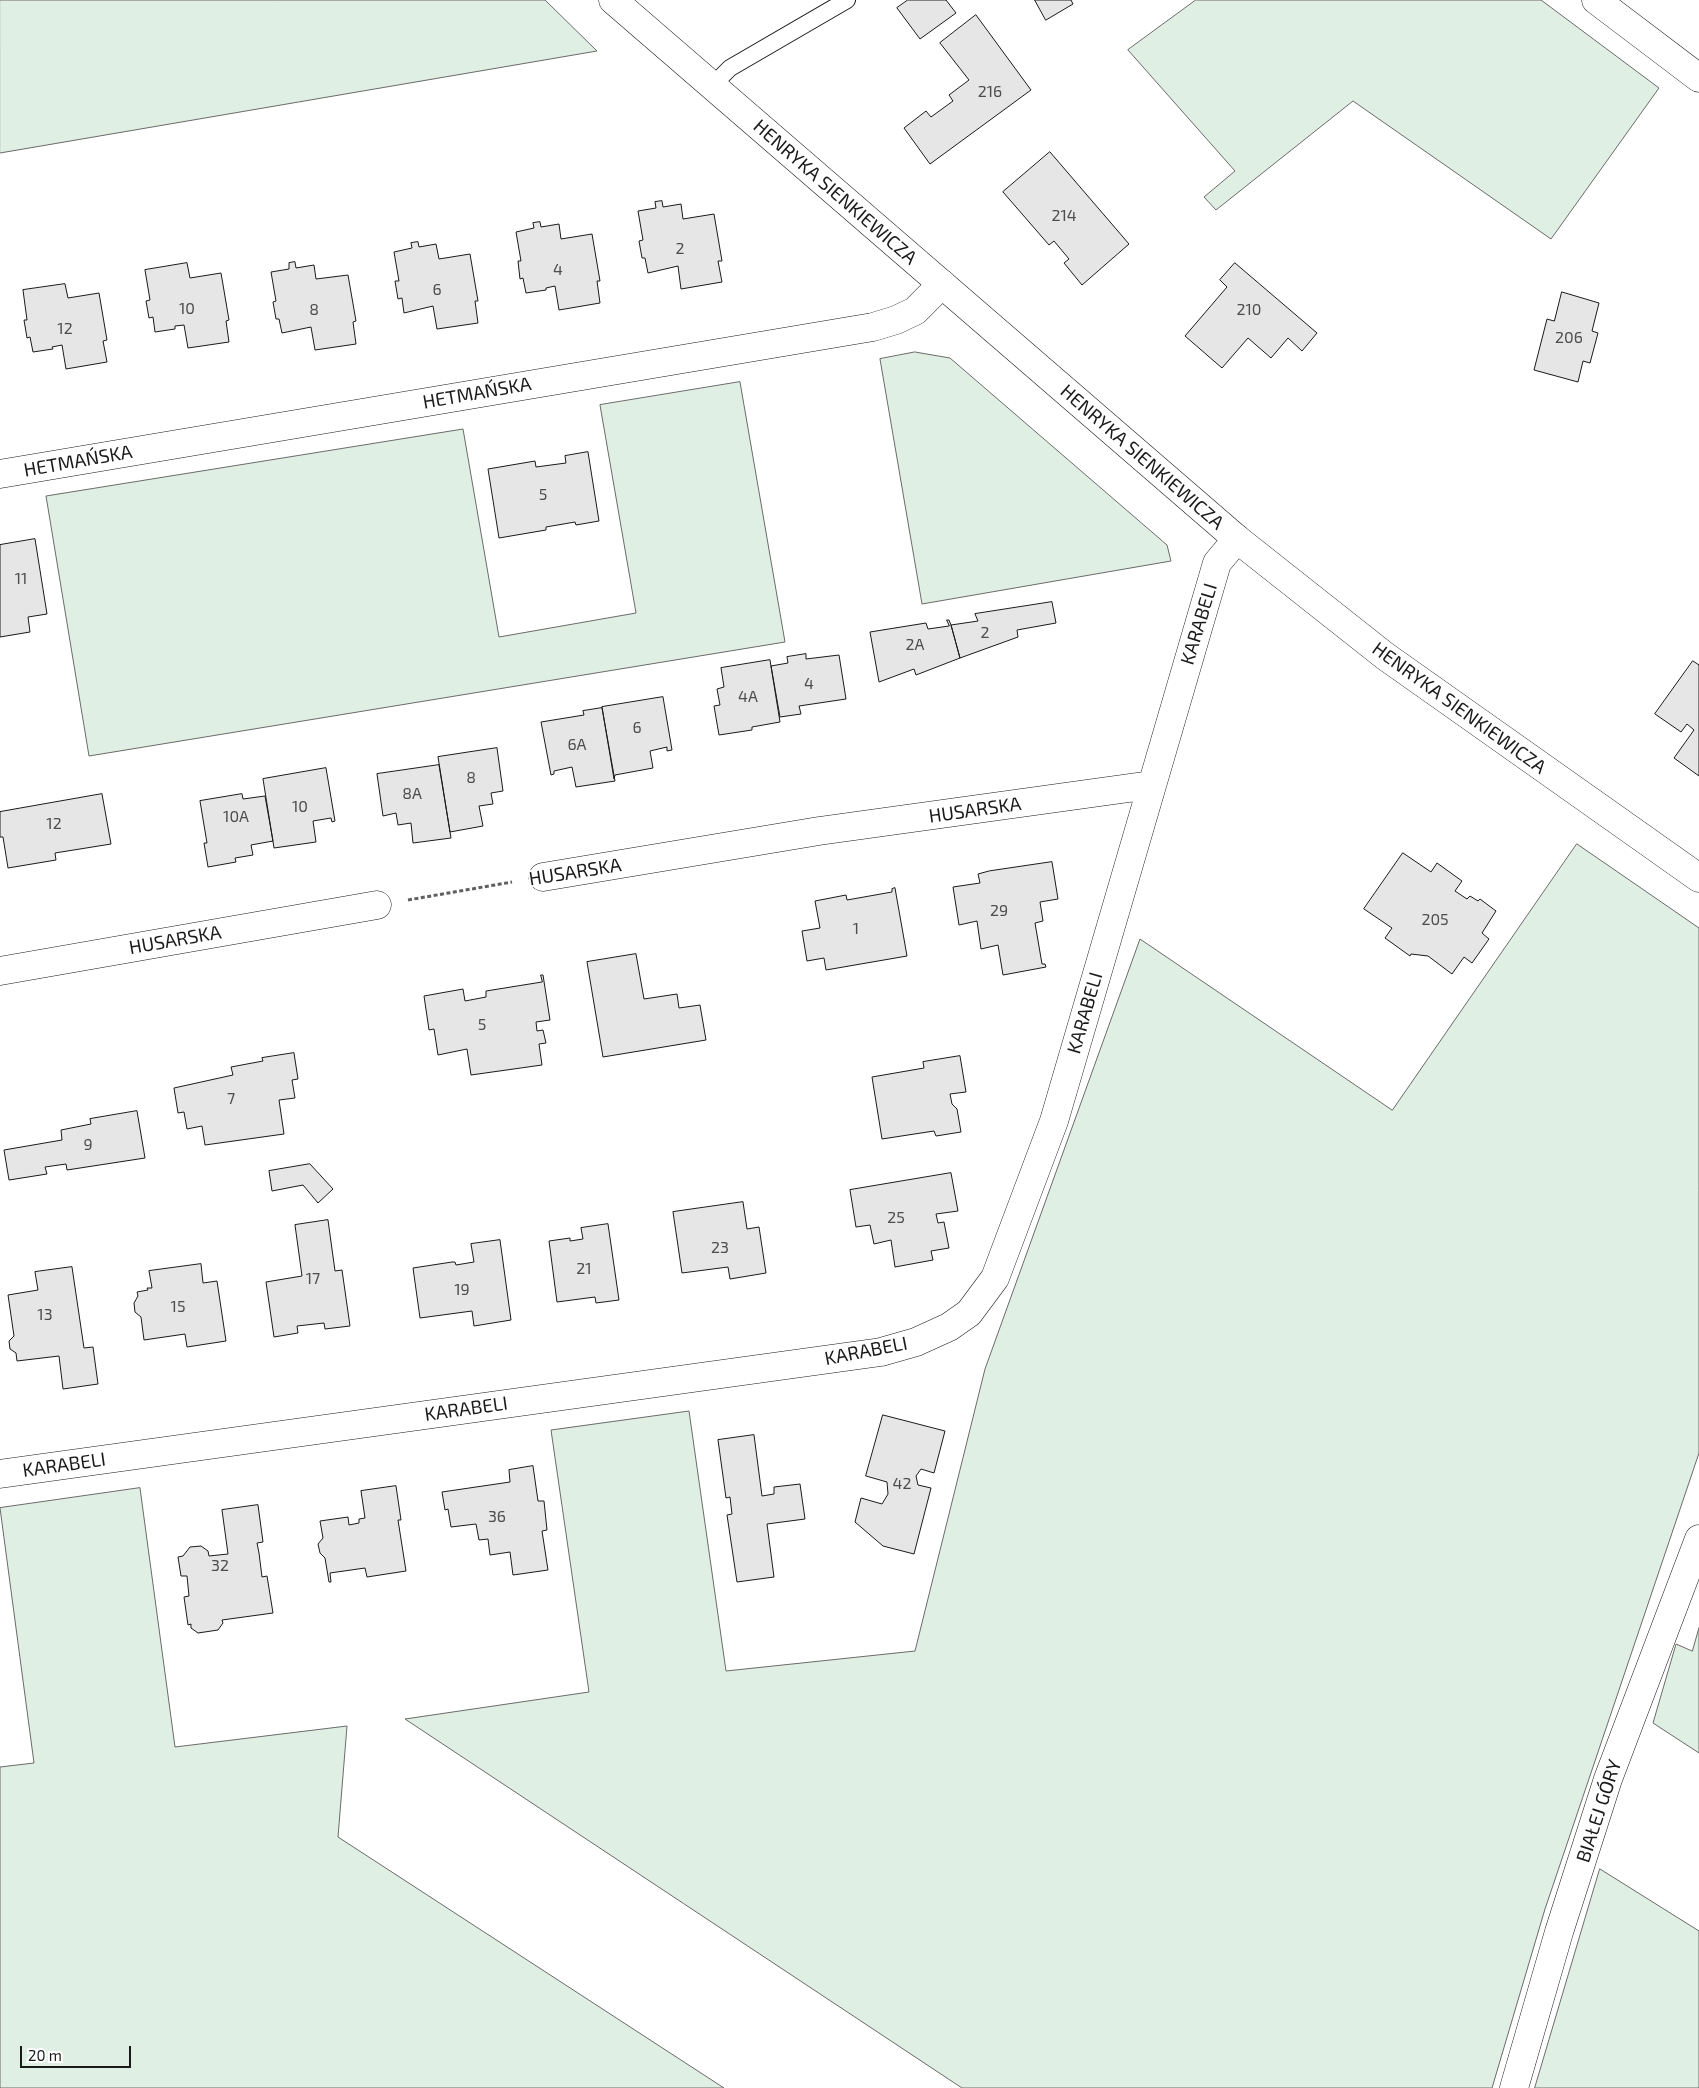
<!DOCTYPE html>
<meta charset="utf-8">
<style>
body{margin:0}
#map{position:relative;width:1699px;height:2088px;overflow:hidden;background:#fff;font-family:"Exo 2",sans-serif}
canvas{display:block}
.scale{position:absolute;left:20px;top:2046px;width:111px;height:22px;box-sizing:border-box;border:2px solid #1a1a1a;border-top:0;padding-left:6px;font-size:15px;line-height:18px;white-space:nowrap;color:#1a1a1a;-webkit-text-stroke:4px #fff;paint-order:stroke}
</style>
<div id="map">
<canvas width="1699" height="2088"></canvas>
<div class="scale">20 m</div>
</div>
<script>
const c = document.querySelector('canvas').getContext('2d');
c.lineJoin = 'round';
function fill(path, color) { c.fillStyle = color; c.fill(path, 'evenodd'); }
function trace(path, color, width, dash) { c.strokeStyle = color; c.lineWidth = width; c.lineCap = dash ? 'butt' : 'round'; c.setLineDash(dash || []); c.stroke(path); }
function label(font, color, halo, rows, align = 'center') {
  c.font = font + ' "Exo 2",sans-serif'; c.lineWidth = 4; c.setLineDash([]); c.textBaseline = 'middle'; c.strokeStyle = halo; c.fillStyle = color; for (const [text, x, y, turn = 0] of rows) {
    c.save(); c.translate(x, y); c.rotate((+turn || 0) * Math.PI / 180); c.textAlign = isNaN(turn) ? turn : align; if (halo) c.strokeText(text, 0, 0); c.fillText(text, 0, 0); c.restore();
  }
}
const green = new Path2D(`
 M0 0H545L597 51 0 153Z
 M1196 0H1541L1659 88 1551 239 1353 101 1216 210 1204 197 1235 171 1128 50Z
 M915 352 950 358 1167 545 1171 561 922 604 880 359Z
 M740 382 785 642 89 756 46 496 463 429 499 637 636 613 600 405Z
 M1577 844 1699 928V1453L1545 1909 1492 2088H962L405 1719 589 1692 551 1430 689 1411 726 1671 915 1651 985 1369 1140 939 1392 1110Z
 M140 1488 175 1747 347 1726 338 1837 724 2088H0V1767L34 1763 0 1508Z
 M1699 1628V1753L1653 1723 1676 1644 1692 1651Z
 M1600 1869 1699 1931V2088H1535Z`);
fill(green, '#e0efe3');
trace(green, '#6a6a6a', 1);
const building = new Path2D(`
 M908 0H946L956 13 920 39 897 8Z
 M1035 0H1071L1073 4 1046 20Z
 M976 15 1031 90 930 164 904 128 926 111 931 117 953 101 949 95 969 80 940 43Z
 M1050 152 1129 244 1082 285 1064 263 1069 259 1054 241 1049 245 1003 192Z
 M662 201 663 207 681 204 683 219 714 214 722 261H718L722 282 681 289 678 266 648 273 645 258H642L639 241 643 240 638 211 656 208 655 202Z
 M540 222 541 227 559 224 561 239 592 234 600 281H597L600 303 559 310 555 286 546 288V290L526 293 523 278 520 279 518 261H521L516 232 534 228 533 223Z
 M418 242 419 247 436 244 439 259 470 254 478 301H475L478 323 437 329 433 306 404 313 402 298 398 299 395 281H399L394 252 412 248 411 243Z
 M295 262 296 268 314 265 316 279 348 275 356 321 353 322 356 344 315 350 311 327 282 333 279 319H276L273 302 276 301 271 272 289 269V263Z
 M187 263 190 278 221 273 229 320 226 321 229 342 188 348 184 325 175 326V329L155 332 153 317 149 318 146 301 150 300 145 270Z
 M1235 263 1317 333 1302 351 1288 338 1271 358 1248 338 1222 368 1185 336 1227 287 1220 280Z
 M65 284 68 298 99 293 107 340 103 341 107 362 66 369 62 345 52 347 53 349 33 352 30 337 27 338 24 320H27L23 290Z
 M1562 292 1599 303 1592 331 1598 333 1590 363 1583 361 1578 382 1534 370 1547 319 1554 321Z
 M588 452 599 521 576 525 575 522 546 527V530L499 538 488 469 535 461 536 467 566 463 565 456Z
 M35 539 47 614 28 617 30 632 0 637V545Z
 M1052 602 1056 623 1017 630 1018 637 960 658 951 625 978 621 975 614Z
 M947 620H949L951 625 960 658 916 675 914 669 879 682 870 632 926 623 928 629 949 626Z
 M806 654V659L839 655 846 699 799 706 801 714 780 717 771 666 788 663 787 657Z
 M770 660 780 722 752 727V730L719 735 714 706 720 705 717 689 724 687 721 668Z
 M1693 661 1699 665V776L1674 758 1694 730 1687 724 1681 732 1655 714Z
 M663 697 672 750 667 751V747L650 751 653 768 615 775 614 779 602 707Z
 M602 708 615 781 576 787 572 767 554 771V774L551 775 541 722 584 715 583 711Z
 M497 748 503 791 491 793 493 804 479 806 483 826 450 832 438 757Z
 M439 765 451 838 413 843 411 823 398 825 396 813 383 816 377 774Z
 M326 768 335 821 332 822 331 818 313 821 316 842 274 848 263 779Z
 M102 794 111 844 55 853 56 860 8 868 3 837H0V812Z
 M242 794 243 799 265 796 273 841 251 845 253 855 235 858 236 862 208 867 204 843H207L200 801Z
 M1403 853 1431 872 1437 863 1462 881 1455 891 1467 899 1470 896 1478 901 1480 899 1496 911 1482 933 1489 939 1472 963 1464 957 1452 974 1428 956 1411 954 1410 956 1385 938 1392 928 1364 909Z
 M1052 862 1058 899 1040 902 1043 921 1035 923 1042 964H1045L1046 967 1003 975 998 945 981 949 977 921 959 925 953 887 980 883 978 874 989 871Z
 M895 888 907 956 826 970 824 958 807 961 802 931 820 928 815 901 846 895 847 900 892 892V889Z
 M636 954 644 999 677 994 679 1008 700 1005 706 1040 603 1057 587 962Z
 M541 975H543L550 1020 536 1022 537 1031 543 1030 546 1043 539 1044 542 1065 471 1075 467 1049 438 1055 434 1029 429 1030 424 996 463 989 465 1001 486 997V991L542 982Z
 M294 1053 298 1079 292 1080 295 1098 279 1100 284 1134 205 1145 202 1126 187 1129 184 1112 178 1113 174 1088 233 1075 231 1067 263 1061 262 1058Z
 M960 1056 966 1092 950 1094 952 1104 957 1109 961 1132 936 1136 934 1131 882 1139 872 1077 924 1068 923 1062Z
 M137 1111 145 1158 67 1170 66 1164 45 1167 47 1174 9 1180 4 1150 62 1140 61 1130 91 1124 90 1119Z
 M310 1164 333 1189 318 1203 303 1185 272 1191 269 1171Z
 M951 1173 958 1211 936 1214 938 1223 944 1222 949 1248 931 1251 933 1260 895 1267 891 1240 874 1244 870 1225 856 1227 850 1190Z
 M743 1202 747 1229 759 1227 766 1273 730 1279 728 1267 682 1273 673 1212Z
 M328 1220 335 1271 342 1270 350 1326 325 1329 324 1323 297 1326 298 1333 274 1337 266 1282 302 1276 295 1225Z
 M608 1224 619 1300 596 1303 595 1297 557 1302 549 1241 570 1238V1241L583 1239 581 1228Z
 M500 1240 511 1320 474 1326 472 1311 420 1318 413 1268 452 1262H455L456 1265 474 1262 471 1244Z
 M201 1264 203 1283 217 1281 226 1341 187 1347 185 1334 144 1340 141 1317 135 1312 134 1303 138 1296 137 1292 148 1290 147 1288H152L149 1271Z
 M72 1267 84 1348 93 1347 98 1384 63 1389 59 1356 17 1361 16 1353 10 1349 9 1341 14 1336 8 1295 38 1290 35 1272Z
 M883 1415 945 1431 934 1473 921 1469 916 1476 918 1485 931 1488 914 1554 883 1546 855 1522 861 1498 882 1504 888 1494 887 1482 866 1476Z
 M754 1435 762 1496 774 1494V1487L800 1484 805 1519 767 1524 774 1577 737 1582 727 1515 732 1514 730 1497 726 1498 718 1440Z
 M533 1466 538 1501H544L547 1530 542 1531 548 1570 513 1575 510 1552 490 1555 488 1539 479 1540 476 1524 451 1527 448 1509 445 1510 442 1492 510 1482 509 1470Z
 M396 1486 401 1520H398L406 1571 367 1577 365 1568 330 1573 331 1582H329L325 1558 320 1553 318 1544 323 1538 320 1521 348 1517 349 1525 359 1523V1519L365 1518 361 1491Z
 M258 1505 263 1542 257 1543 259 1553 262 1577 267 1576 273 1613 222 1620 223 1623 218 1630 198 1633 191 1628V1624L188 1625 184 1597 189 1596 187 1576H181L178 1557 183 1556 190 1547 201 1546 208 1551 209 1556 228 1554 222 1510Z`);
fill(building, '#e6e6e6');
trace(building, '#1a1a1a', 1);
const lane = new Path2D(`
 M712 86 730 68 847 0`);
const street = new Path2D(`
 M1596 0 1699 78
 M0 474 873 327 896 320 915 311 942 284
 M543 877 819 831 1151 785
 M0 971 377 905
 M0 1474 881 1352 916 1342 949 1327 969 1313 995 1278 1054 1121 1217 563 1237 539
 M1514 2088 1559 1932 1608 1779 1699 1539`);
const secondary = new Path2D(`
 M613 0 1237 539 1385 656 1699 878`);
trace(lane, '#1a1a1a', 18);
trace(street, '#1a1a1a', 29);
trace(secondary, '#1a1a1a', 29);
trace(new Path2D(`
 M408 900 512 882`), '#5f5f5f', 3, [4, 2.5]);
trace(lane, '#fff', 16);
trace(street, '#fff', 28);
trace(secondary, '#fff', 28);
label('16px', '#4d4d4d', null, [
 ["216",990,92],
 ["214",1064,216],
 ["2",680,249],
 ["4",558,270],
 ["6",437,290],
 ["10",187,309],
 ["8",314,310],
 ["210",1249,310],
 ["12",65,329],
 ["206",1569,338],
 ["5",543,495],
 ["11",21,579],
 ["2",985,633],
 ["2A",915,645],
 ["4",809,684],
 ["4A",748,697],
 ["6",637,728],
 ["6A",577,745],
 ["8",471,778],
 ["8A",412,794],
 ["10",300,807],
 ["10A",236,817],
 ["12",54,824],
 ["29",999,911],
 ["205",1435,920],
 ["1",856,929],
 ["5",482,1025],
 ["7",231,1099],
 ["9",88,1145],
 ["25",896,1218],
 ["23",720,1248],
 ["21",584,1269],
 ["17",313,1279],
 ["19",462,1290],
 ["15",178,1307],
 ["13",45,1315],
 ["42",902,1484],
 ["36",497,1517],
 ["32",220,1566]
]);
label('19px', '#1a1a1a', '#fff', [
 ["HENRYKA SIENKIEWICZA",835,192,41],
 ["HETMAŃSKA",477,393,-10],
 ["HENRYKA SIENKIEWICZA",1142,457,41],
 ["HETMAŃSKA",78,461,-10],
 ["KARABELI",1199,624,-73],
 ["HENRYKA SIENKIEWICZA",1459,708,36],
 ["HUSARSKA",975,810,-8],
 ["HUSARSKA",575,872,-9],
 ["HUSARSKA",175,940,-10],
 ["KARABELI",1085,1013,-74],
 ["KARABELI",866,1351,-11],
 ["KARABELI",466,1409,-8],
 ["KARABELI",64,1465,-8],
 ["BIAŁEJ GÓRY",1599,1811,-72]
]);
</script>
